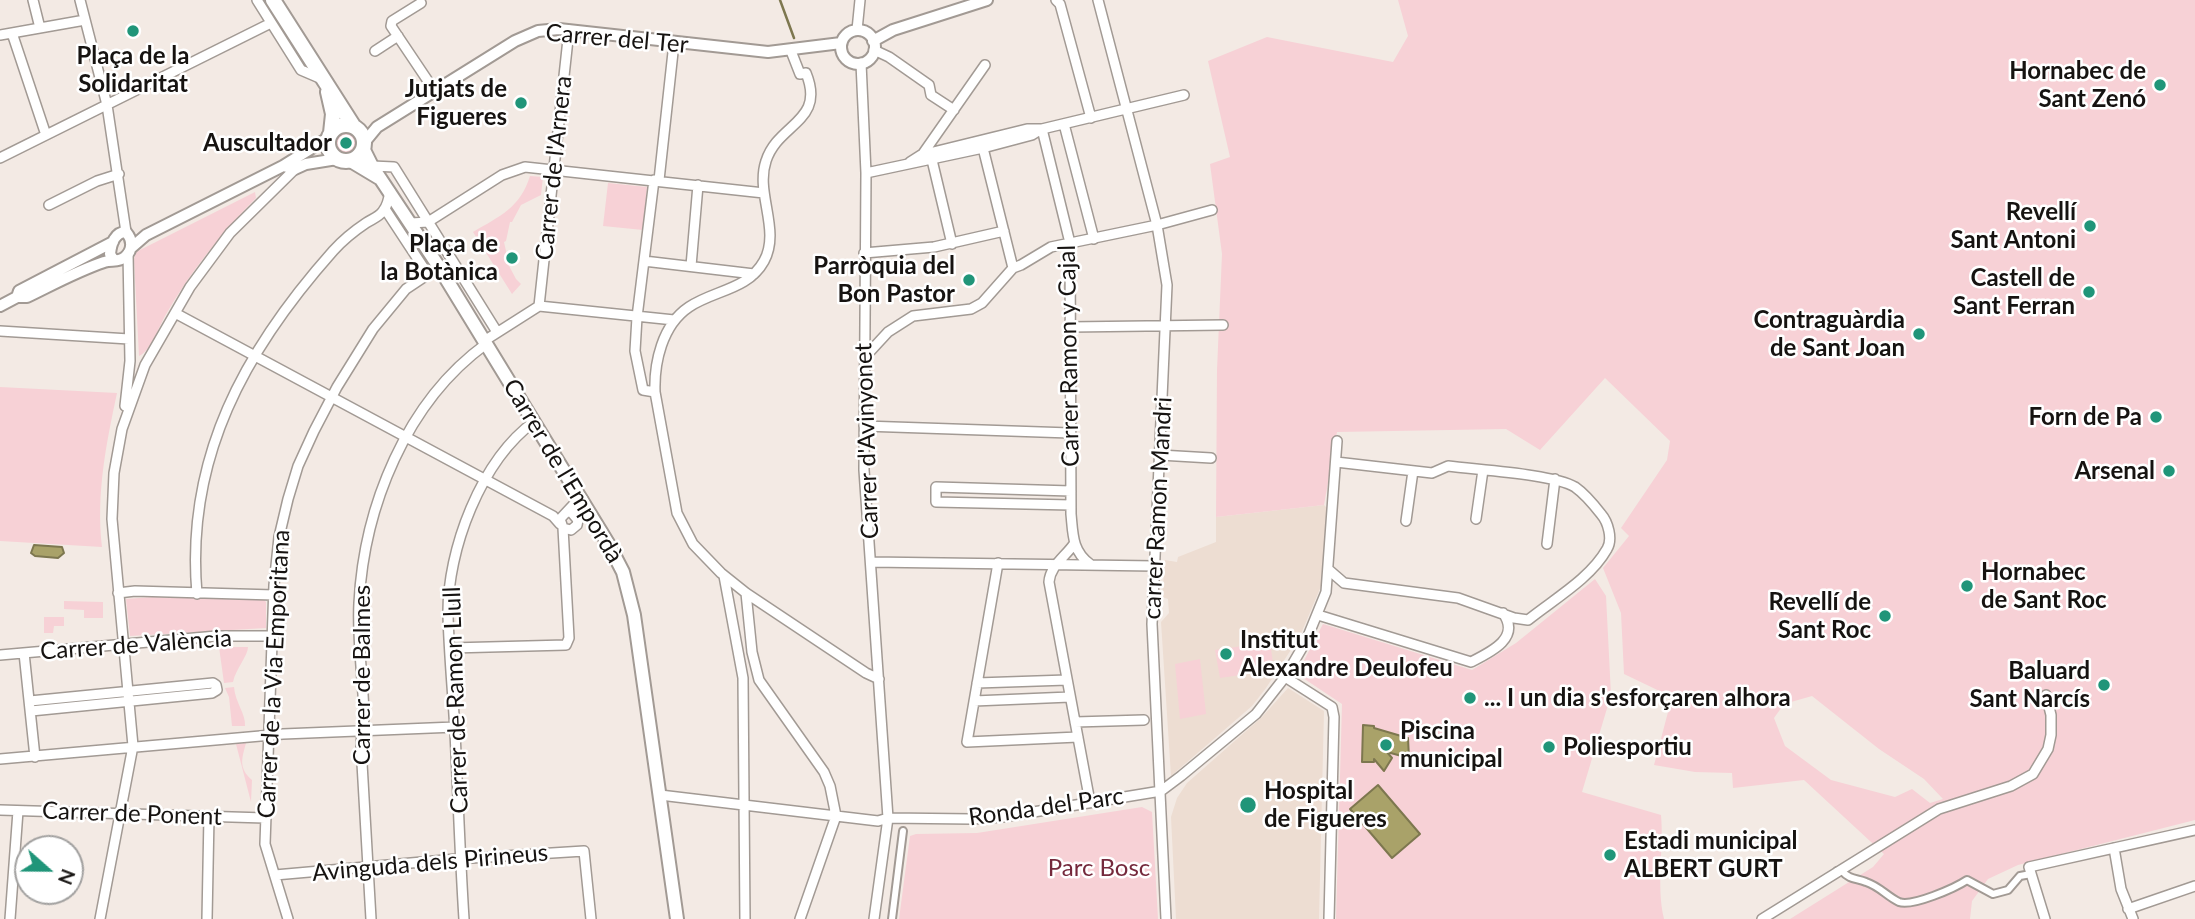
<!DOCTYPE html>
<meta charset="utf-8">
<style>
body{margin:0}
#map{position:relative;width:2195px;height:919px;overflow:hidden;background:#f3eae4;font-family:Lato,sans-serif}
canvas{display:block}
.north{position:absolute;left:14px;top:835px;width:70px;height:70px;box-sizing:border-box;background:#fff;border:2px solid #a2a1a0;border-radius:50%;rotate:111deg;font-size:19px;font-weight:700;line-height:28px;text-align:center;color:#161311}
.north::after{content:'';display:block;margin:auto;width:24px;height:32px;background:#209579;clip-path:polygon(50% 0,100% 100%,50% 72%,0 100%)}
</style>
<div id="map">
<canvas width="2195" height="919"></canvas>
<div class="north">N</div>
</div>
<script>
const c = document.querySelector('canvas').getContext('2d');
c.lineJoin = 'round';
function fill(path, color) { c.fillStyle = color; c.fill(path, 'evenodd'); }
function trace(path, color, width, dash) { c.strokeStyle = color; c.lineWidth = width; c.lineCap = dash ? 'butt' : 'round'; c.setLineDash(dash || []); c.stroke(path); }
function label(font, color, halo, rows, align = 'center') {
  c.font = font + ' Lato,sans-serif'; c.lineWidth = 5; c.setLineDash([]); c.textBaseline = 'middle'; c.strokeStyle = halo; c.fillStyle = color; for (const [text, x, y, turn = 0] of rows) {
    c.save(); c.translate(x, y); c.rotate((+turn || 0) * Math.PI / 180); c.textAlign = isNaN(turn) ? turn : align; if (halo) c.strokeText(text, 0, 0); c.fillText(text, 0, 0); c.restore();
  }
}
fill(new Path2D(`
 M1324 505 1327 508 1322 584 1300 636 1266 688 1252 706 1171 776 1161 622 1169 613 1168 599 1162 597 1165 560 1177 562 1178 557 1216 542V517Z
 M1288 688 1324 711 1319 919H1176L1171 817 1177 798 1187 783 1262 717Z`), '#edddd2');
fill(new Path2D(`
 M1398 0H2195V820L2018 865 1988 879 1972 901 1970 919H1790L1873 867 1884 854 1804 780 1733 788 1732 773 1695 772 1654 765 1672 697 1624 674 1621 613 1603 568 1629 536 1621 528 1667 460 1670 441 1605 378 1540 450 1506 429 1337 432 1324 505 1216 517 1217 370 1222 254 1210 164 1230 157 1208 61 1267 37 1393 62 1408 36ZM1812 696 1879 749 1924 779 1943 799 1930 803 1912 789 1895 797 1831 780 1785 746 1774 718 1784 704Z
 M334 143a11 11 0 1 1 22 0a11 11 0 1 1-22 0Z
 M530 176 543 177 541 195 521 205 512 222H510L506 241 504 242 508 260 507 262 516 279 521 284 512 294 473 232C500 216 520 208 530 176Z
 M608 183 647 187 643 230 603 226Z
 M255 192 256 198C221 234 190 272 165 316 159 327 150 352 139 356L134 259 136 252Z
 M0 387 117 393C106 445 96 494 102 547L0 541Z
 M1595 579 1606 596 1611 695 1582 792 1661 815C1664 850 1656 885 1664 919H1336L1342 704 1297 674 1323 624 1472 670 1516 643Z
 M152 597 264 600 266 602V628L130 636 126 599Z
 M64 601 103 602V618H84V610L64 609Z
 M44 617H64V626H54L53 633H44Z
 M1270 642 1274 670 1220 678 1215 650Z
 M219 647H248C248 656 236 668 233 682L224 683Z
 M1200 659 1206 714 1180 719 1175 664Z
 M234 687C235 702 246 714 245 726H232L229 697 225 688Z
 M246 743C242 758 238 768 252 780L251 802 236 744Z
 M1142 807 1152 812 1158 919H899L910 836 916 834 977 833Z`), '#f7d1d6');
const water = new Path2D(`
 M34 545 62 547 64 553 58 558 35 556 31 553Z
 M1363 725 1374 726V728L1408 738 1409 758 1387 752 1392 758 1384 771 1374 759V762H1362Z
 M1378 785 1420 834 1392 858 1350 809Z`);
fill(water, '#a9a269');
trace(water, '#7d774f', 2);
trace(new Path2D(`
 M780 0 794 38`), '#7d774f', 2.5);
const pedestrian = new Path2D(`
 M1837 871H1842C1850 880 1856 878 1866 882 1879 886 1888 897 1899 902 1912 907 1955 888 1967 880L1993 894 2008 890 2020 876 2031 874
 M892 919 903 831`);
const minor = new Path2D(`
 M33 0 40 28
 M80 0 107 105 126 232
 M257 0 301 70 322 79
 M1056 0 1060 4 1091 118
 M1098 0 1157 225 1167 285 1152 624 1166 919
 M421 3 392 21 391 26 434 90
 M857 30 860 0
 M12 33 46 135
 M0 35 85 20
 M874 50 889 57 929 85 931 95 954 110
 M375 51 398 36
 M791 51 800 74 806 73C826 122 778 123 766 161 755 193 781 230 764 261 748 290 714 290 689 307 662 325 654 363 655 392L677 513 693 544 721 573 746 593 866 673 879 679
 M861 63 866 173 864 470 888 818 874 919
 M1064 124 1094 239
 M1042 129 1070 243 1071 514C1073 534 1072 551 1090 564
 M983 148 1013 268
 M922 155 985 65
 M0 158 271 23
 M932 160 952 244
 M910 162 921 155 1027 129H1042L1184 95
 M372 166 394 167 497 332
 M866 173 983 148 1032 135 1040 130
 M654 180 637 317 635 351 643 390 655 392
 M659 180 674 43
 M49 205 97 181 119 174
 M385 209 427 273
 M411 223 428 222 502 175 525 167 764 193
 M864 253 934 247 1004 231
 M644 261 754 274
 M691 266 698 185
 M539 306 569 30
 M175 313 553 516 560 524
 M1070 327 1223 325
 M0 331 129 339
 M484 341 539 306 674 320
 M864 358 888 332 913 316 971 309 982 303 1013 268 1021 265 1051 247 1157 225 1212 210
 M125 406 130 361 128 253
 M864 426 1070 433
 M1160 455 1211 458
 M1071 491 936 487V502L1071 505
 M568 512 572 513 578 520 577 525 571 530 563 528 560 519 575 503 583 499
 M1476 519 1483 470
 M1406 521 1413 471
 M1074 544C1065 557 1050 566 1049 582L1090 802
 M1547 544 1555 479
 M871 562 1155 566
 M998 563 967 742 1078 737
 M1329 570 1344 583 1458 598 1514 618 1528 620C1554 599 1590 579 1607 549 1613 539 1608 522 1601 514 1594 505 1585 494 1575 487 1553 474 1477 470 1448 466L1432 473 1336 462
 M724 576 743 678 745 919
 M118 593 135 591 274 595
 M746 593 752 652 759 680 824 772 830 786 836 816 800 919
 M197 594C185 458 245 350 333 251 342 241 354 231 366 223 372 219 379 217 383 211 388 205 389 198 390 191
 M1318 615 1471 662C1491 652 1521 638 1503 613
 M451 648 566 645 569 638 563 528
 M24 653 35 757
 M0 655 217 636H273
 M1285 677 1332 707 1334 717 1329 919
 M977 683 1067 680
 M30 701 213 683 216 685 217 690 212 693 31 711
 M974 701 1070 697
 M1075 722 1144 720
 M0 759 283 734 455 727
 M660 795 878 821 888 818 972 819 1003 817 1161 791 1181 776 1256 714 1285 677 1306 641 1326 592 1337 441
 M0 810 265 818
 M2114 848 2121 889 2133 919
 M275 875 456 859 584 851 591 919
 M2128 909 2195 886
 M10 919 18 811
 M100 919 133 746 112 519 114 473 122 429 145 365 190 287 230 233 295 169
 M207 919 209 816
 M288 919 265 844 274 585 279 537 288 499 298 466 314 431 337 387 373 329 406 289 439 267
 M371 919 361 746C361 736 364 725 364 715 363 677 357 640 359 603 364 507 406 402 486 344
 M464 919C460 857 458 795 455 732 453 693 449 654 448 615 447 550 481 460 535 421
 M1762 919 1939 809 2011 786 2033 774 2048 749 2051 735V715L2046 695
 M2045 919 2029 867 2195 830`);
const tertiary = new Path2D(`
 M841 47a17 17 0 1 1 34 0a17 17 0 1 1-34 0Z
 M873 41 893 30 987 0
 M363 144 377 127 515 41 538 31 559 29 768 52 841 43
 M283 166 295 169 306 164 337 159
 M131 248 146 235 283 166 328 138
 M17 297 19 291 113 242
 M0 306 17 297H27C52 285 77 271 104 262 111 259 118 263 125 257 133 250 133 240 126 232 115 232 111 244 110 254L113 259`);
const secondary = new Path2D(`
 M363 148 372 166 439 267 609 545 623 572 634 615 677 919
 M349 160 379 178`);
const primary = new Path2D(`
 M273 0 354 127
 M328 92 333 114 331 133
 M328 143a18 18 0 1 1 36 0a18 18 0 1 1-36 0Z`);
trace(pedestrian, '#a29a94', 10);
trace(minor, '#a29a94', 12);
trace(tertiary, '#a29a94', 14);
trace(secondary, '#a29a94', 16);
trace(primary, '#a29a94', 18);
trace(pedestrian, '#fff', 6);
trace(minor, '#fff', 9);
trace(tertiary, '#fff', 10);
trace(secondary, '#fff', 12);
trace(primary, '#fff', 14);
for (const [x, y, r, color] of [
 [133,31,7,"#209579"],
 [2160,85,7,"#209579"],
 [521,103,7,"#209579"],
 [346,143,7,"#209579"],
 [2090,226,7,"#209579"],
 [512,258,7,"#209579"],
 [969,280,7,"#209579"],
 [2089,292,7,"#209579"],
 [1919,334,7,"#209579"],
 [2156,417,7,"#209579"],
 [2169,471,7,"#209579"],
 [1967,586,7,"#209579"],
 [1885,616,7,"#209579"],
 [1226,654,7,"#209579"],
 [2104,685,7,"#209579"],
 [1470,698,7,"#209579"],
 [1386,745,7,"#209579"],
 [1549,747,7,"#209579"],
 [1248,805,9,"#209579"],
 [1610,855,7,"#209579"]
]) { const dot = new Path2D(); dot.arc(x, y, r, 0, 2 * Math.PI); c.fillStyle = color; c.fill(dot); trace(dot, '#fff', 2.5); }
label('24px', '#161311', '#fff', [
 ["Carrer del Ter",617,39,5],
 ["Carrer de l'Arnera",554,168,-84],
 ["Carrer Ramon y Cajal",1069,356,-91],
 ["Carrer d'Avinyonet",867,441,-92],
 ["Carrer de l'Empordà",563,471,59],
 ["carrer Ramon Mandri",1158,508,-87],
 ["Carrer de València",136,645,-4],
 ["Carrer de la Via Emporitana",274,674,-87],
 ["Carrer de Balmes",362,675,-90],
 ["Carrer de Ramon Llull",456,700,-92],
 ["Ronda del Parc",1046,807,-8],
 ["Carrer de Ponent",132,814,2],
 ["Avinguda dels Pirineus",430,863,-5]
]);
label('bold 24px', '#161311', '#fff', [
 ["Plaça de la",133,56,"center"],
 ["Solidaritat",133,84,"center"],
 ["Hornabec de",2146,71],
 ["Sant Zenó",2146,99],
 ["Jutjats de",507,89],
 ["Figueres",507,117],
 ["Auscultador",332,143],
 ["Revellí",2076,212],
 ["Sant Antoni",2076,240],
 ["Plaça de",498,244],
 ["la Botànica",498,272],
 ["Parròquia del",955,266],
 ["Bon Pastor",955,294],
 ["Castell de",2075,278],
 ["Sant Ferran",2075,306],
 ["Contraguàrdia",1905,320],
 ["de Sant Joan",1905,348],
 ["Forn de Pa",2142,417],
 ["Arsenal",2155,471],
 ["Hornabec",1981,572,"left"],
 ["de Sant Roc",1981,600,"left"],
 ["Revellí de",1871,602],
 ["Sant Roc",1871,630],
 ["Institut",1240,640,"left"],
 ["Alexandre Deulofeu",1240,668,"left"],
 ["Baluard",2090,671],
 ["Sant Narcís",2090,699],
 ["... I un dia s'esforçaren alhora",1484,698,"left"],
 ["Piscina",1400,731,"left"],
 ["municipal",1400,759,"left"],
 ["Poliesportiu",1563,747,"left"],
 ["Hospital",1264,791,"left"],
 ["de Figueres",1264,819,"left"],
 ["Estadi municipal",1624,841,"left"],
 ["ALBERT GURT",1624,869,"left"]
], 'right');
label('24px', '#75293c', '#fff', [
 ["Parc Bosc",1099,868]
]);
</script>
